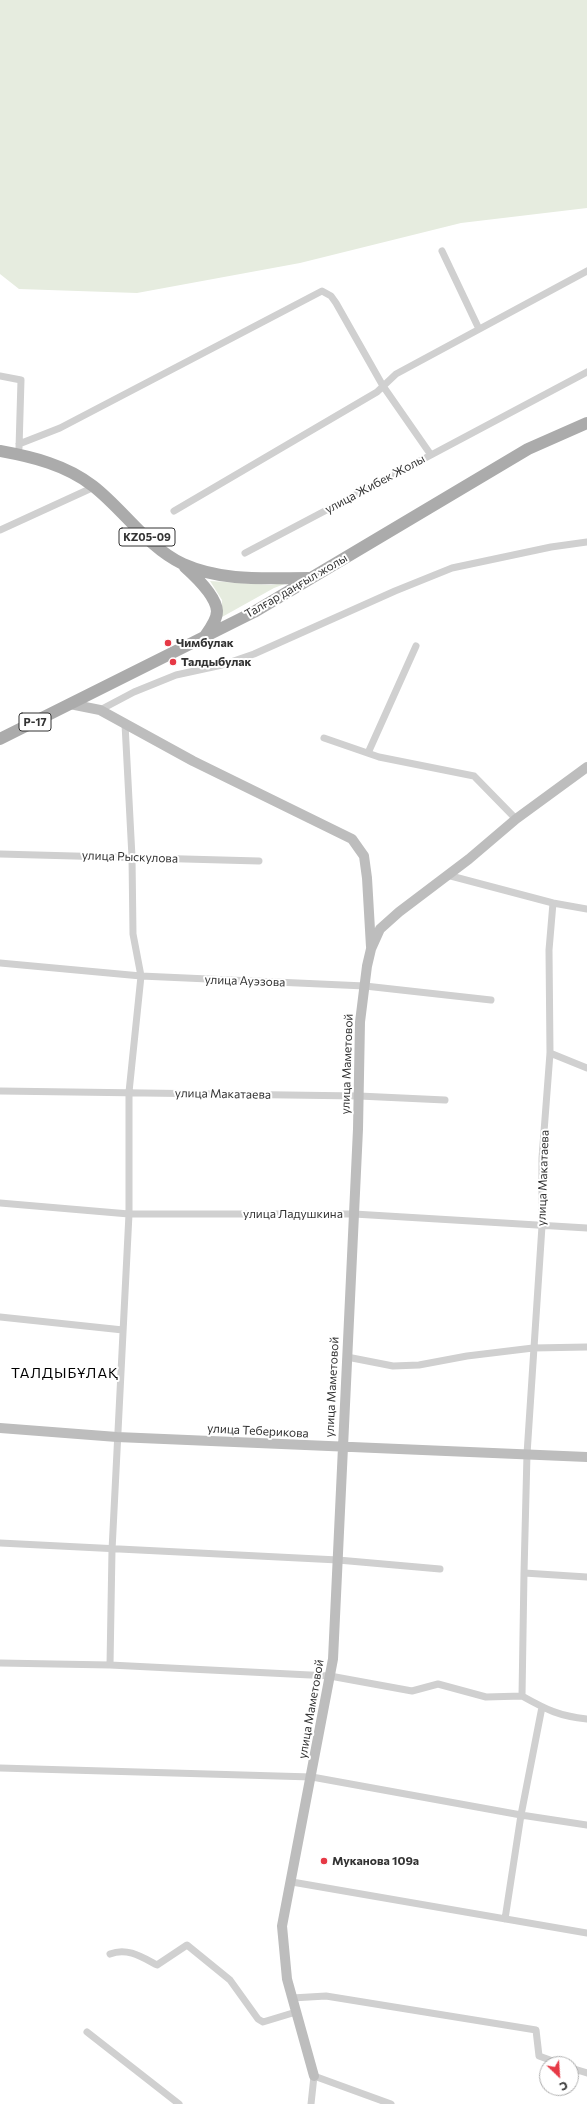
<!DOCTYPE html>
<meta charset="utf-8">
<style>
body{margin:0}
#map{position:relative;width:587px;height:2104px;overflow:hidden;background:#fff;font-family:Commissioner,sans-serif}
canvas{display:block}
.north{position:absolute;left:539px;top:2056px;width:40px;height:40px;box-sizing:border-box;background:#fff;border:1px solid #adadad;border-radius:50%;rotate:155deg;font-size:11px;font-weight:700;line-height:16px;text-align:center;color:#333}
.north::after{content:'';display:block;margin:auto;width:14px;height:18px;background:#e63946;clip-path:polygon(50% 0,100% 100%,50% 72%,0 100%)}
</style>
<div id="map">
<canvas width="587" height="2104"></canvas>
<div class="north">С</div>
</div>
<script>
const c = document.querySelector('canvas').getContext('2d');
c.lineJoin = 'round';
function fill(path, color) { c.fillStyle = color; c.fill(path, 'evenodd'); }
function trace(path, color, width, dash) { c.strokeStyle = color; c.lineWidth = width; c.lineCap = dash ? 'butt' : 'round'; c.setLineDash(dash || []); c.stroke(path); }
function label(font, color, halo, rows, align = 'center') {
  c.font = font + ' Commissioner,sans-serif'; c.lineWidth = 4; c.setLineDash([]); c.textBaseline = 'middle'; c.strokeStyle = halo; c.fillStyle = color; for (const [text, x, y, turn = 0] of rows) {
    c.save(); c.translate(x, y); c.rotate((+turn || 0) * Math.PI / 180); c.textAlign = isNaN(turn) ? turn : align; if (halo) c.strokeText(text, 0, 0); c.fillText(text, 0, 0); c.restore();
  }
}
fill(new Path2D(`
 M0 0H587V208L461 223 300 263 137 293 19 289 0 274Z
 M210 581 271 585 290 582 274 588 222 617V600Z`), '#e6ecdf');
trace(new Path2D(`
 M442 251 479 329
 M0 376 21 380 19 448
 M19 444 60 428 322 291 331 296 336 303 383 386 431 455 245 553
 M431 455 587 372
 M174 511 377 392 396 374 587 271
 M0 530 94 487
 M100 710 134 692 176 675 222 665 254 654 395 591 452 568 551 547 587 542
 M324 738 379 757 474 776 516 819
 M368 753 416 646
 M0 854 259 861
 M447 875 553 903 587 909
 M553 903 549 950 550 1053 542 1158V1226L527 1454 524 1573 587 1577
 M0 963 141 976 365 986 491 1000
 M550 1053 587 1068
 M0 1091 359 1096 445 1100
 M0 1203 129 1214H354L587 1228
 M0 1317 123 1330
 M347 1357 393 1366 419 1365 467 1356 533 1348 587 1347
 M0 1543 338 1560 440 1569
 M524 1573 522 1696C547 1710 559 1716 587 1719
 M0 1663 110 1665 330 1676 412 1691 438 1684 486 1697 522 1696
 M110 1665 112 1550 129 1214V1092L141 976 133 934 132 857 125 724
 M0 1768 312 1777 521 1815 587 1825
 M292 1882 587 1933
 M505 1919 521 1815 542 1707
 M110 1954C127 1947 142 1957 157 1965L187 1945 230 1980 258 2019 263 2022 296 2012
 M292 1998 326 1996 536 2030 539 2056 561 2064
 M87 2032 179 2104
 M571 2068 587 2073
 M311 2104 314 2076 391 2104`), '#d0d0d0', 7);
trace(new Path2D(`
 M70 704 100 710 193 761 352 839 364 856 367 878 371 947
 M0 1428 117 1437 587 1457
 M314 2076 287 1979 282 1926 333 1659 358 1129 360 1022 367 966 371 949 380 929 399 912 469 859 516 819 587 767`), '#bdbdbd', 10);
trace(new Path2D(`
 M0 451C33 457 66 465 93 486 124 510 147 547 183 564 223 582 266 578 309 578
 M185 567C195 576 216 596 217 611 217 620 210 629 205 636
 M0 739 254 612 528 449 587 423`), '#ababab', 12);
for (const [x, y, r, color] of [
 [168,643,4,"#e63946"],
 [173,662,4,"#e63946"],
 [324,1861,4,"#e63946"]
]) { const dot = new Path2D(); dot.arc(x, y, r, 0, 2 * Math.PI); c.fillStyle = color; c.fill(dot); trace(dot, '#fff', 1.5); }
for (const [x, y, w] of [
 [147,537,56],
 [35,722,32]
]) { const box = new Path2D(); box.roundRect(x - w / 2, y - 9, w, 18, 3); c.fillStyle = '#fff'; c.fill(box); trace(box, '#333', 1); }
label('bold 11px', '#333', null, [
 ["KZ05-09",147,537],
 ["P-17",35,722]
]);
label('12px', '#333', '#fff', [
 ["улица Жибек Жолы",375,484,-28],
 ["Талғар даңғыл жолы",296,586,-30],
 ["улица Рыскулова",130,857,2],
 ["улица Ауэзова",245,981,2],
 ["улица Маметовой",347,1064,-88],
 ["улица Макатаева",223,1094,1],
 ["улица Макатаева",543,1178,-88],
 ["улица Ладушкина",293,1214],
 ["улица Маметовой",332,1387,-87],
 ["улица Теберикова",258,1431,3],
 ["улица Маметовой",311,1709,-80]
]);
label('bold 12px', '#333', '#fff', [
 ["Чимбулак",176,643],
 ["Талдыбулак",181,662],
 ["Муканова 109а",332,1861]
], 'left');
c.letterSpacing = '1px';
label('14px', '#000', '#fff', [
 ["ТАЛДЫБҰЛАҚ",65,1373]
]);
c.letterSpacing = '0px';
</script>
